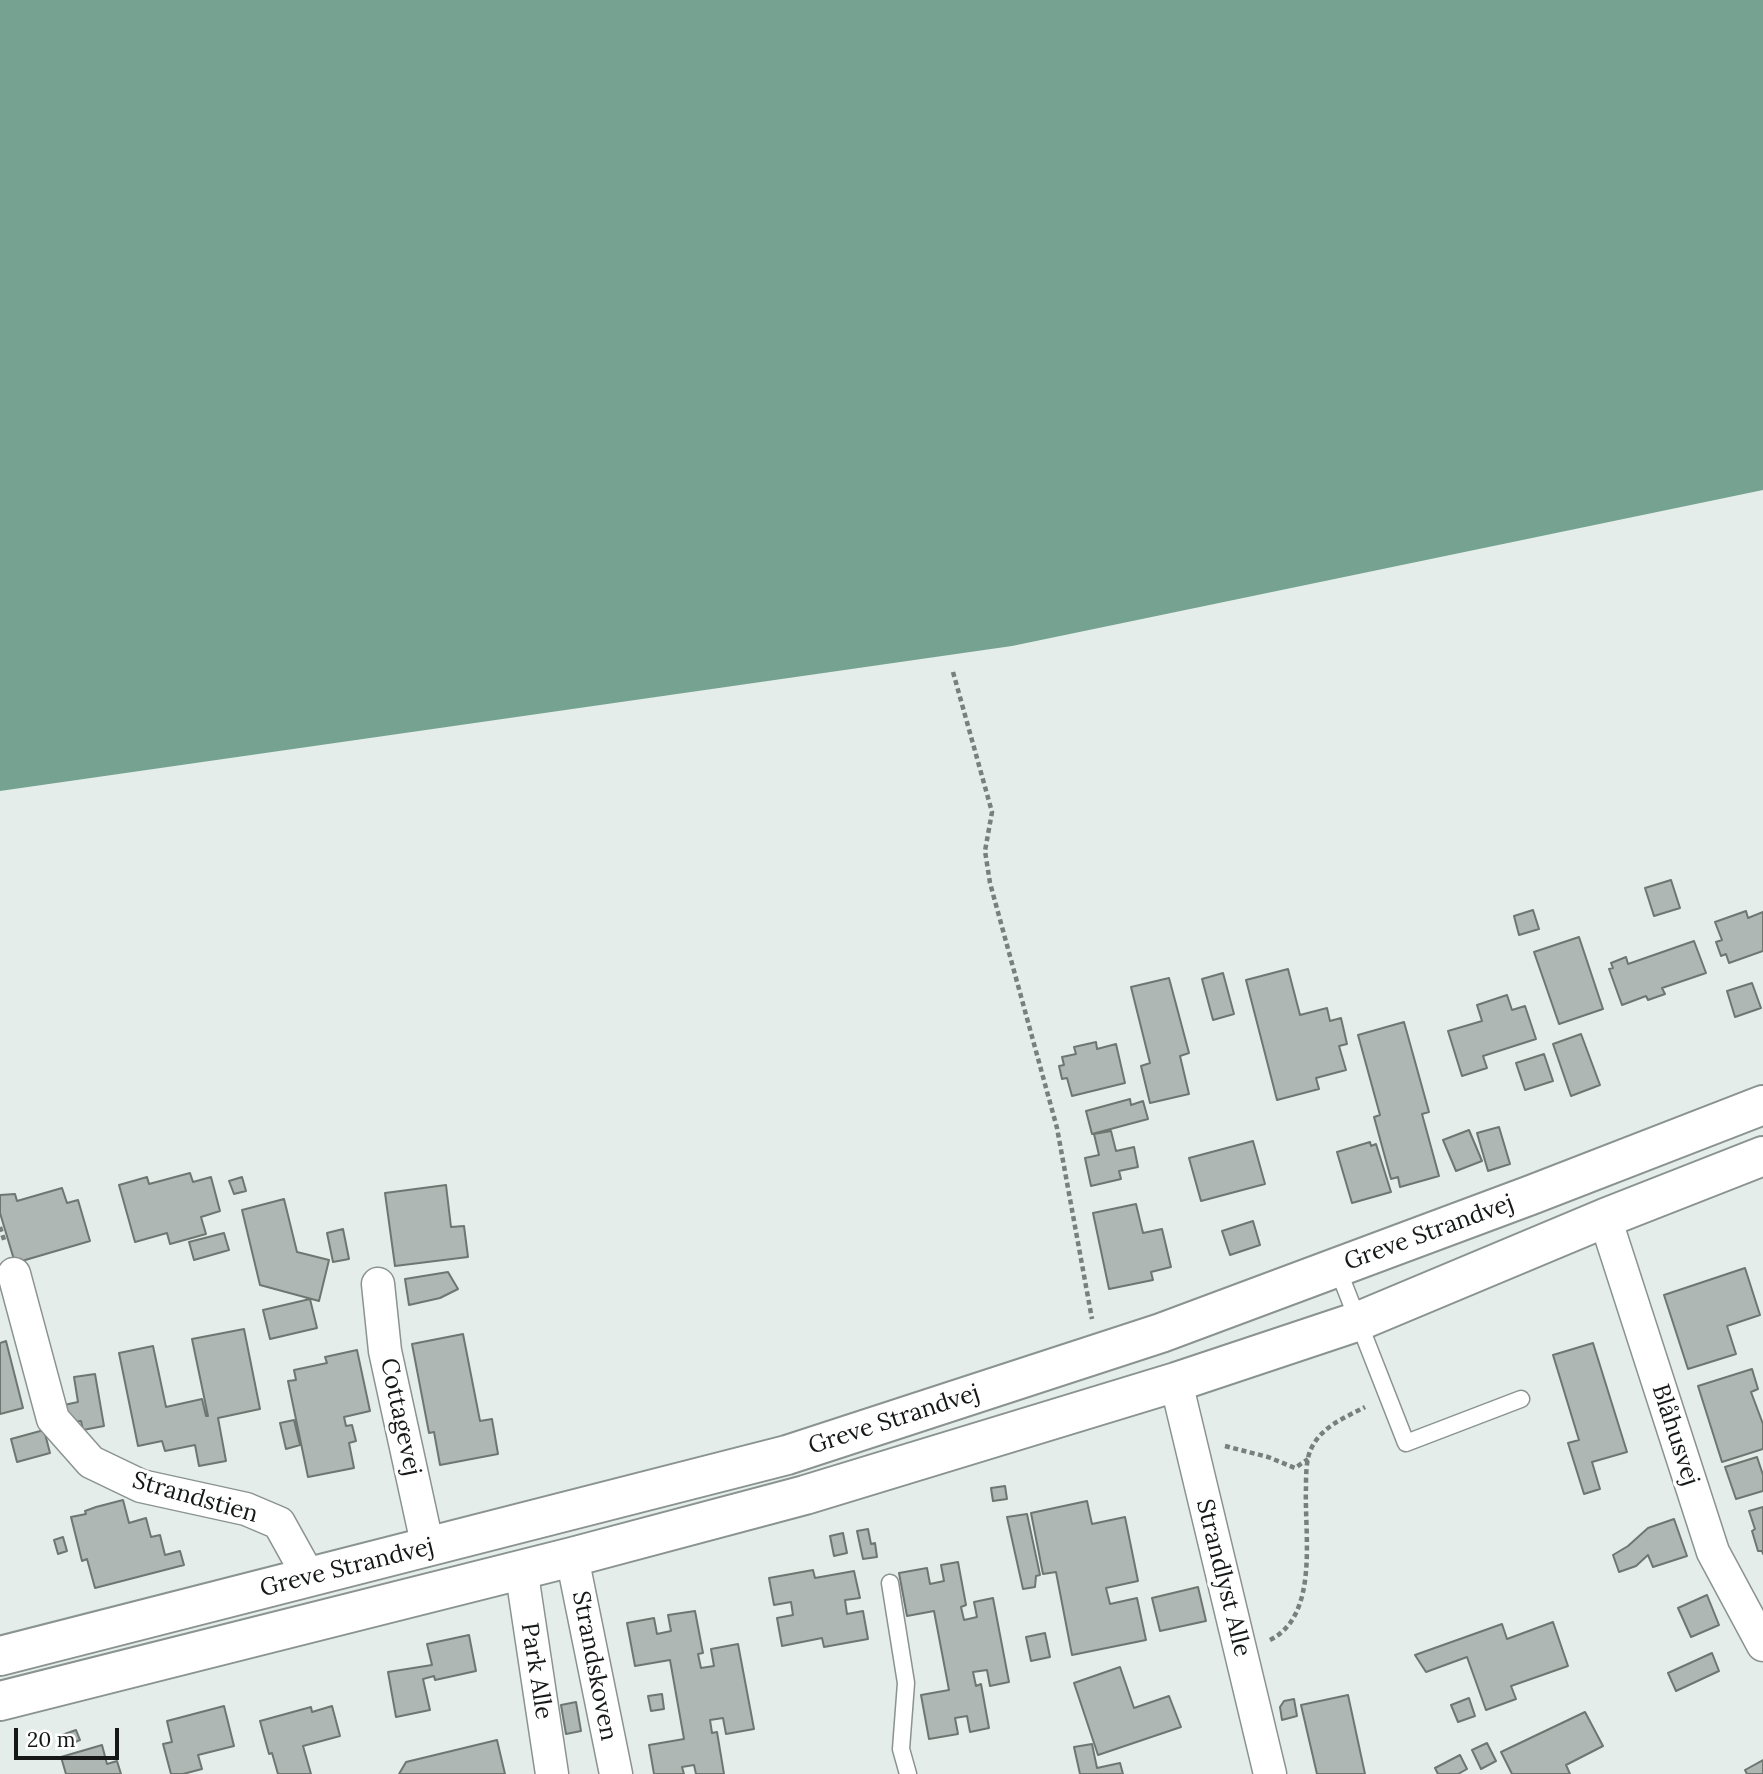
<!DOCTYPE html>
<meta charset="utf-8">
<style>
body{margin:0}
#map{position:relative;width:1763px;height:1774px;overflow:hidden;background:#e4ede9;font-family:Lora,serif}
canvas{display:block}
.scale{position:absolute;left:14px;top:1728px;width:105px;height:32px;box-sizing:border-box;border:4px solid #151817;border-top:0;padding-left:9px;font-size:21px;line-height:24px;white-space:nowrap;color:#151817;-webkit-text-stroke:5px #fff;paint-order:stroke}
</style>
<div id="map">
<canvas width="1763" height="1774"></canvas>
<div class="scale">20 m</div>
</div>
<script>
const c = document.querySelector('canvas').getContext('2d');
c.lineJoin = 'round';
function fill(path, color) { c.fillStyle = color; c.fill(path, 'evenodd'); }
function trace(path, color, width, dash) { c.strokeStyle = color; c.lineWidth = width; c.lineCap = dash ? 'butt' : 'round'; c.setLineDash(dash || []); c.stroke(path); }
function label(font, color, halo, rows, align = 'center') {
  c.font = font + ' Lora,serif'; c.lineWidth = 7; c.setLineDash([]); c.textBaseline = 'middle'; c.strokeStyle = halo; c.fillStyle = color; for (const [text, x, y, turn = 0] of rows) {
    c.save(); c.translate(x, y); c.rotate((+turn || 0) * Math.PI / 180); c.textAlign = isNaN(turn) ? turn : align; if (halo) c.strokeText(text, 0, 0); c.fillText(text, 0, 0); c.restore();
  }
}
fill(new Path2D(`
 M0 0H1763V490L1012 646 0 791Z`), '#76a391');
const building = new Path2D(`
 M1671 880 1680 908 1654 916 1645 888Z
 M1533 910 1539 929 1519 935 1514 916Z
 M1746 911 1748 918 1763 912V951L1729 963 1726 954 1721 956 1716 942 1722 940 1715 922Z
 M1579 937 1603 1009 1559 1024 1534 952Z
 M1694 941 1706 973 1662 988 1665 994 1648 1000 1646 996 1622 1005 1609 969 1613 968 1611 963 1626 957 1628 964Z
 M1288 969 1300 1015 1327 1008 1330 1021 1341 1018 1347 1044 1339 1046 1346 1070 1316 1078 1319 1089 1277 1100 1246 980Z
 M1223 973 1234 1014 1213 1020 1202 979Z
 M1169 978 1189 1053 1180 1056 1189 1094 1150 1103 1141 1066 1150 1063 1131 987Z
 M1752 983 1761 1008 1735 1017 1727 991Z
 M1507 995 1512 1010 1525 1006 1536 1039 1483 1056 1487 1068 1462 1076 1448 1031 1482 1021 1477 1005Z
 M1404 1022 1429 1112 1422 1114 1439 1176 1400 1187 1398 1177 1391 1179 1374 1117 1380 1115 1358 1035Z
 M1581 1034 1600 1085 1571 1096 1553 1044Z
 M1096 1042 1097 1049 1116 1044 1125 1083 1072 1096 1067 1078 1062 1079 1059 1066 1064 1065 1062 1057 1076 1054 1074 1047Z
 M1544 1054 1553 1081 1525 1090 1516 1063Z
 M1130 1099 1131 1105 1143 1101 1148 1119 1092 1134 1086 1111Z
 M1499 1127 1510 1164 1488 1171 1477 1133Z
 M1469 1130 1482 1161 1456 1171 1443 1140Z
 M1111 1131 1116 1151 1134 1147 1138 1167 1119 1171 1121 1179 1091 1186 1085 1158 1099 1155 1094 1134Z
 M1253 1141 1265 1184 1201 1201 1189 1158Z
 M1370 1142 1371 1146 1376 1144 1391 1192 1352 1203 1337 1152Z
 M190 1173 193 1182 211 1177 220 1211 201 1217 206 1234 170 1244 167 1233 135 1242 119 1185 147 1177 149 1184Z
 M242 1177 246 1191 234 1194 229 1181Z
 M446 1185 451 1227 464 1226 468 1257 395 1266 385 1193Z
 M62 1188 67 1203 78 1200 90 1241 15 1263 0 1213V1195L15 1194 17 1201Z
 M284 1199 297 1252 329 1260 319 1301 260 1285 242 1210Z
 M1136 1204 1143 1233 1162 1229 1171 1267 1151 1272 1153 1280 1109 1289 1093 1213Z
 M1253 1221 1260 1245 1230 1255 1222 1231Z
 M343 1229 349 1259 333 1262 327 1233Z
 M224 1233 229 1250 194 1260 189 1242Z
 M1745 1268 1760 1315 1727 1326 1736 1354 1688 1369 1664 1295Z
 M448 1272 458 1289 440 1298 409 1305 405 1279Z
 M310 1299 317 1328 270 1339 263 1310Z
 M244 1329 260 1409 218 1418 226 1461 199 1466 195 1445 165 1451 162 1441 138 1446 119 1353 153 1346 166 1407 202 1399 206 1416H208L192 1339Z
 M463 1334 480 1421 492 1419 498 1454 440 1465 434 1432 429 1433 412 1344Z
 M6 1341 23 1408 0 1414V1343Z
 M1593 1343 1627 1452 1592 1462 1600 1489 1584 1494 1568 1443 1579 1440 1553 1355Z
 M357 1350 370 1411 344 1417 346 1426 352 1425 356 1441 349 1443 354 1468 308 1477 288 1381 296 1380 294 1370 327 1363 325 1357Z
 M1752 1369 1758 1389 1751 1392 1763 1424V1449L1722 1462 1698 1386Z
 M95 1374 104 1426 83 1430 81 1421 67 1423 64 1405 78 1402 74 1377Z
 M294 1420 300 1445 286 1449 280 1423Z
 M44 1430 50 1453 17 1462 11 1439Z
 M1757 1457 1763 1475V1491L1736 1499 1725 1467Z
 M1005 1486 1007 1499 993 1501 991 1488Z
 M123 1500 129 1523 146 1518 151 1537 160 1535 165 1555 180 1551 184 1565 95 1588 87 1559 82 1561 71 1517 86 1514 85 1511 96 1507Z
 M1087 1501 1092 1524 1125 1517 1138 1581 1106 1588 1110 1604 1137 1598 1146 1640 1072 1655 1056 1572 1043 1574 1031 1513Z
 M1763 1507V1554L1762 1551H1758L1752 1531 1755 1529 1749 1511Z
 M1027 1514 1040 1575 1036 1576 1035 1587 1023 1589 1007 1517Z
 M1674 1519 1687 1556 1653 1567 1648 1555 1636 1566 1619 1572 1613 1555 1628 1546 1648 1528Z
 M868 1529 871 1544 875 1543 877 1557 863 1559 857 1531Z
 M843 1533 847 1553 834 1556 830 1536Z
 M63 1537 67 1551 58 1554 54 1540Z
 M958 1562 966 1605 961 1607 964 1620 977 1617 974 1602 993 1598 1009 1682 990 1686 987 1670 973 1672 976 1686 981 1684 989 1728 970 1732 967 1716 955 1718 958 1734 929 1739 921 1695 949 1690 934 1611 907 1616 899 1573 927 1568 930 1584 944 1581 941 1565Z
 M813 1570 815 1578 854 1571 860 1598 845 1600 847 1614 863 1611 868 1639 824 1647 822 1638 782 1646 777 1618 793 1615 791 1602 774 1605 769 1578Z
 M1198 1587 1206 1621 1160 1631 1152 1598Z
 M1707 1595 1719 1625 1691 1637 1678 1608Z
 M695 1611 703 1653 698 1654 701 1668 714 1666 711 1649 738 1644 754 1729 726 1734 723 1718 710 1720 712 1733 717 1732 724 1774H696L694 1765 682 1767 684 1774H654L649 1745 684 1739 670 1660 635 1666 627 1623 654 1618 657 1634 671 1631 668 1615Z
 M1553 1622 1568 1666 1511 1686 1516 1699 1486 1710 1467 1657 1426 1672 1415 1655 1502 1624 1507 1639Z
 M1045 1633 1050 1657 1031 1661 1026 1637Z
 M469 1635 476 1671 435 1680 434 1676 423 1679 430 1710 396 1717 388 1672 432 1665 427 1644Z
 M1712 1653 1719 1671 1676 1691 1668 1673Z
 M1120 1667 1134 1708 1169 1696 1181 1727 1098 1755 1074 1683Z
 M662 1694 664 1709 651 1711 648 1696Z
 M1348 1695 1365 1774H1317L1301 1705Z
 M1469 1698 1475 1716 1458 1722 1451 1705Z
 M1294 1699 1297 1716 1282 1720 1280 1707 1284 1701Z
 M576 1702 581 1731 566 1734 561 1705Z
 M224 1706 234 1746 198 1755 202 1769 183 1774H171L163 1744 172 1742 167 1721Z
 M332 1706 340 1736 303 1746 311 1774H278L272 1753 269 1754 260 1721 311 1707 312 1712Z
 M1585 1712 1603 1746 1566 1765 1570 1774H1512L1501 1752Z
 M76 1730 80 1740 63 1747 59 1736Z
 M497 1740 505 1774H399L406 1762Z
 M1487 1743 1496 1761 1481 1769 1472 1750Z
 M1092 1744 1097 1768 1120 1763 1123 1774H1080L1074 1747Z
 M102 1745 107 1764 117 1761 121 1774H66L61 1757Z
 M1460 1755 1467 1769 1458 1774H1438L1435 1768Z
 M1763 1760V1774H1747L1745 1770Z`);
fill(building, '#aeb7b3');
trace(building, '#6e7672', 2);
const service = new Path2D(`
 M1337 1267 1406 1443 1521 1399
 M890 1583 906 1683 901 1749 908 1774`);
const minor = new Path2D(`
 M1605 1218 1713 1552 1763 1645
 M14 1274 53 1419 91 1462 141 1486 246 1509 279 1523 309 1577
 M378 1284 385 1351 428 1548
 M1176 1382 1270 1774
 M572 1557 616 1774
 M521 1568 552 1774`);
const secondary = new Path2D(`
 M0 1656 787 1455 1161 1333 1531 1195 1763 1105
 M0 1701 572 1557 805 1495 1176 1382 1359 1321 1605 1218 1763 1156`);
trace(service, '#8a938f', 19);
trace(minor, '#8a938f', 35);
trace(secondary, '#8a938f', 42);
trace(new Path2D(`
 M953 672 992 812 985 851 990 883 1057 1128 1092 1319
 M0 1227 5 1243
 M1225 1446 1268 1457 1295 1468 1308 1459
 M1270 1640C1320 1615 1304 1533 1306 1487 1306 1476 1306 1459 1311 1449 1321 1427 1344 1418 1365 1407`), '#797f7c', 4.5, [5, 3.5]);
trace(service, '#fff', 16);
trace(minor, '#fff', 32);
trace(secondary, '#fff', 38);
label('24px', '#151817', '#fff', [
 ["Greve Strandvej",1429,1233,-20],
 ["Cottagevej",400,1417,78],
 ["Greve Strandvej",894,1420,-18],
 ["Blåhusvej",1675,1435,72],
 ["Strandstien",195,1498,16],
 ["Greve Strandvej",347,1568,-14],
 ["Strandlyst Alle",1223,1578,76],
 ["Strandskoven",594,1666,79],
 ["Park Alle",536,1671,81]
]);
</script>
